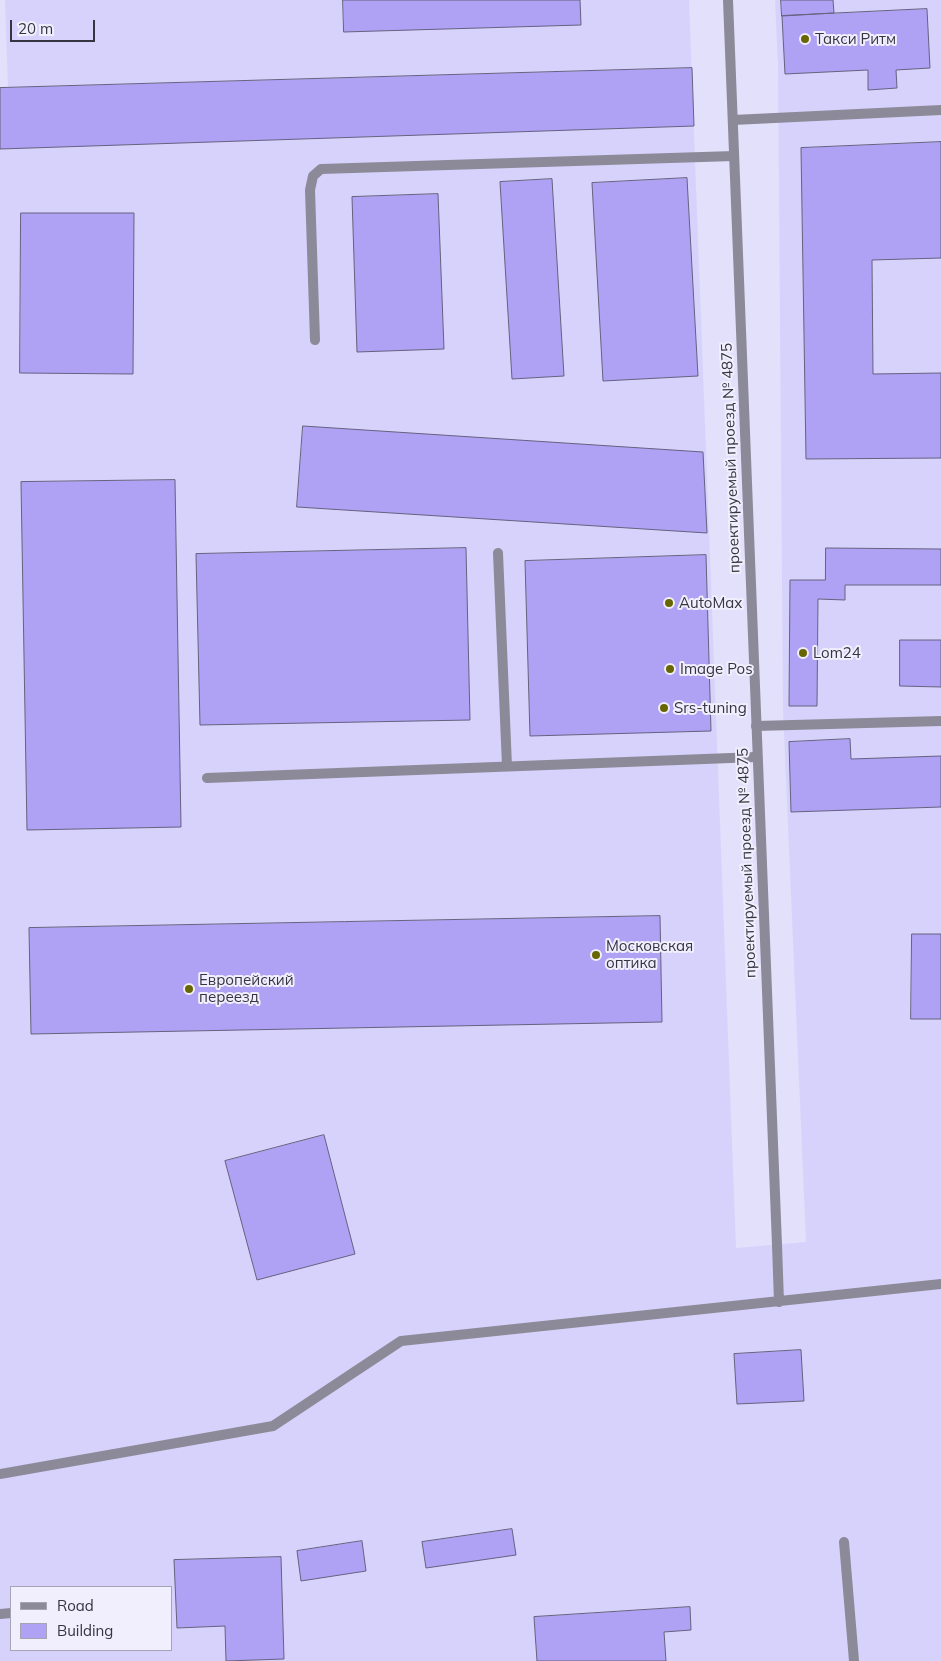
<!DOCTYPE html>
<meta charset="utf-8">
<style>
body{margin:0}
#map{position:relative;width:941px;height:1661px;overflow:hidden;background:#e3e0fb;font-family:Mulish,sans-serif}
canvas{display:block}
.legend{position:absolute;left:10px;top:1586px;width:162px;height:65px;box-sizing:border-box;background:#f1effd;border:1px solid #a6a4b2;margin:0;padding:6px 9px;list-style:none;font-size:15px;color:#353441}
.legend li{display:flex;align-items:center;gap:10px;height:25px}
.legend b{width:25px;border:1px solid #a6a4b2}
.scale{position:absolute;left:10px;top:20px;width:85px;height:22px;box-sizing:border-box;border:2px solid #353441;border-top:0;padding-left:6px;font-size:15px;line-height:18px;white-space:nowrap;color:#353441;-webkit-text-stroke:4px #f1effd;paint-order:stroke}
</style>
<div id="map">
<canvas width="941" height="1661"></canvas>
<ul class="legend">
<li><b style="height:6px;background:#8c8a98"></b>Road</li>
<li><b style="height:14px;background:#afa1f3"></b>Building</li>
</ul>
<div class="scale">20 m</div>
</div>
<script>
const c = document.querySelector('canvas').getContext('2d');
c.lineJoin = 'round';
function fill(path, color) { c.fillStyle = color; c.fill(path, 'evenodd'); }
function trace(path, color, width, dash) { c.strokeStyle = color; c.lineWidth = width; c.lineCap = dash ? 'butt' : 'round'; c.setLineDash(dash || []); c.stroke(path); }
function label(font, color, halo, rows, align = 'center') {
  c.font = font + ' Mulish,sans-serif'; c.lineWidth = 4; c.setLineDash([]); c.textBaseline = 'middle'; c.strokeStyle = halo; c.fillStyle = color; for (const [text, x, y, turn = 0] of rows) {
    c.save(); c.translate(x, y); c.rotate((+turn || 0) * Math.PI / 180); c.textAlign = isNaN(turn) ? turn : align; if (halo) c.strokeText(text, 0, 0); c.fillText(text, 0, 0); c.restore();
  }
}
fill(new Path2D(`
 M5 0H689L736 1248 806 1242 783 710 778 66 775 0H941V1661H0V88L8 87ZM11 1587H171V1650H11Z`), '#d7d2fb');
const building = new Path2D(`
 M343 0H580L581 25 344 32Z
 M781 0H833L834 13 782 16Z
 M927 9 930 68 896 70 897 88 868 90V70L785 74 782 16Z
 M692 68 694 126 0 149V88Z
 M941 142V258L872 260 873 374 941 373V458L806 459 801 148Z
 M687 178 698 376 603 381 592 183Z
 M552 179 564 376 512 379 500 182Z
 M438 194 444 349 357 352 352 197Z
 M21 213H134L133 374 20 373Z
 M303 426 703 452 707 533 297 507Z
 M175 480 181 827 27 830 21 482Z
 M466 548 470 720 200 725 196 554Z
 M826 548 941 549V585H845V600L818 599 817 706H789L790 580H825Z
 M706 555 711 731 530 736 525 561Z
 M900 640H941V687L900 686Z
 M850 739 851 759 941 756V807L791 812 789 742Z
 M660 916 662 1022 31 1034 29 928Z
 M912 934H941V1019H911Z
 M324 1135 355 1254 257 1280 225 1161Z
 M801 1350 804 1401 737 1404 734 1354Z
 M512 1529 516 1555 426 1568 422 1542Z
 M362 1541 366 1571 301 1581 297 1551Z
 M281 1557 284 1659 226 1661 225 1626 177 1628 174 1560Z
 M690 1607 691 1630 664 1632 666 1661H537L534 1617Z`);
fill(building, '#afa1f3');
trace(building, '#666280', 1);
trace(new Path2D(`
 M733 120 941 110
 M315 340 310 190 313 176 321 169 734 156
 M498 553 507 766
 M756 726 941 721
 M207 778 757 757
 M777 1245 779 1302
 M0 1474 273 1426 401 1341 941 1284
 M844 1542 854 1661
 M0 1614 11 1613`), '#8c8a98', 10);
trace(new Path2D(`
 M728 0 777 1245`), '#8c8a98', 10);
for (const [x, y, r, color] of [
 [805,39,5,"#676600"],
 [669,603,5,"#676600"],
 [803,653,5,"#676600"],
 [670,669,5,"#676600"],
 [664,708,5,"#676600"],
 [596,955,5,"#676600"],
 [189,989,5,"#676600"]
]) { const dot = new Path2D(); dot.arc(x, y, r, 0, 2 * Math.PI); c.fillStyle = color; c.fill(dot); trace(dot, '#f1effd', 2); }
label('15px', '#353441', '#f1effd', [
 ["Такси Ритм",815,39],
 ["AutoMax",679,603],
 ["Lom24",813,653],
 ["Image Pos",680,669],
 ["Srs-tuning",674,708],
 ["Московская",606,946],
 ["оптика",606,963],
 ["Европейский",199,980],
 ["переезд",199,997]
], 'left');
label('15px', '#353441', '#f1effd', [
 ["проектируемый проезд № 4875",731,458,-92],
 ["проектируемый проезд № 4875",747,863,-92]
]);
</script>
